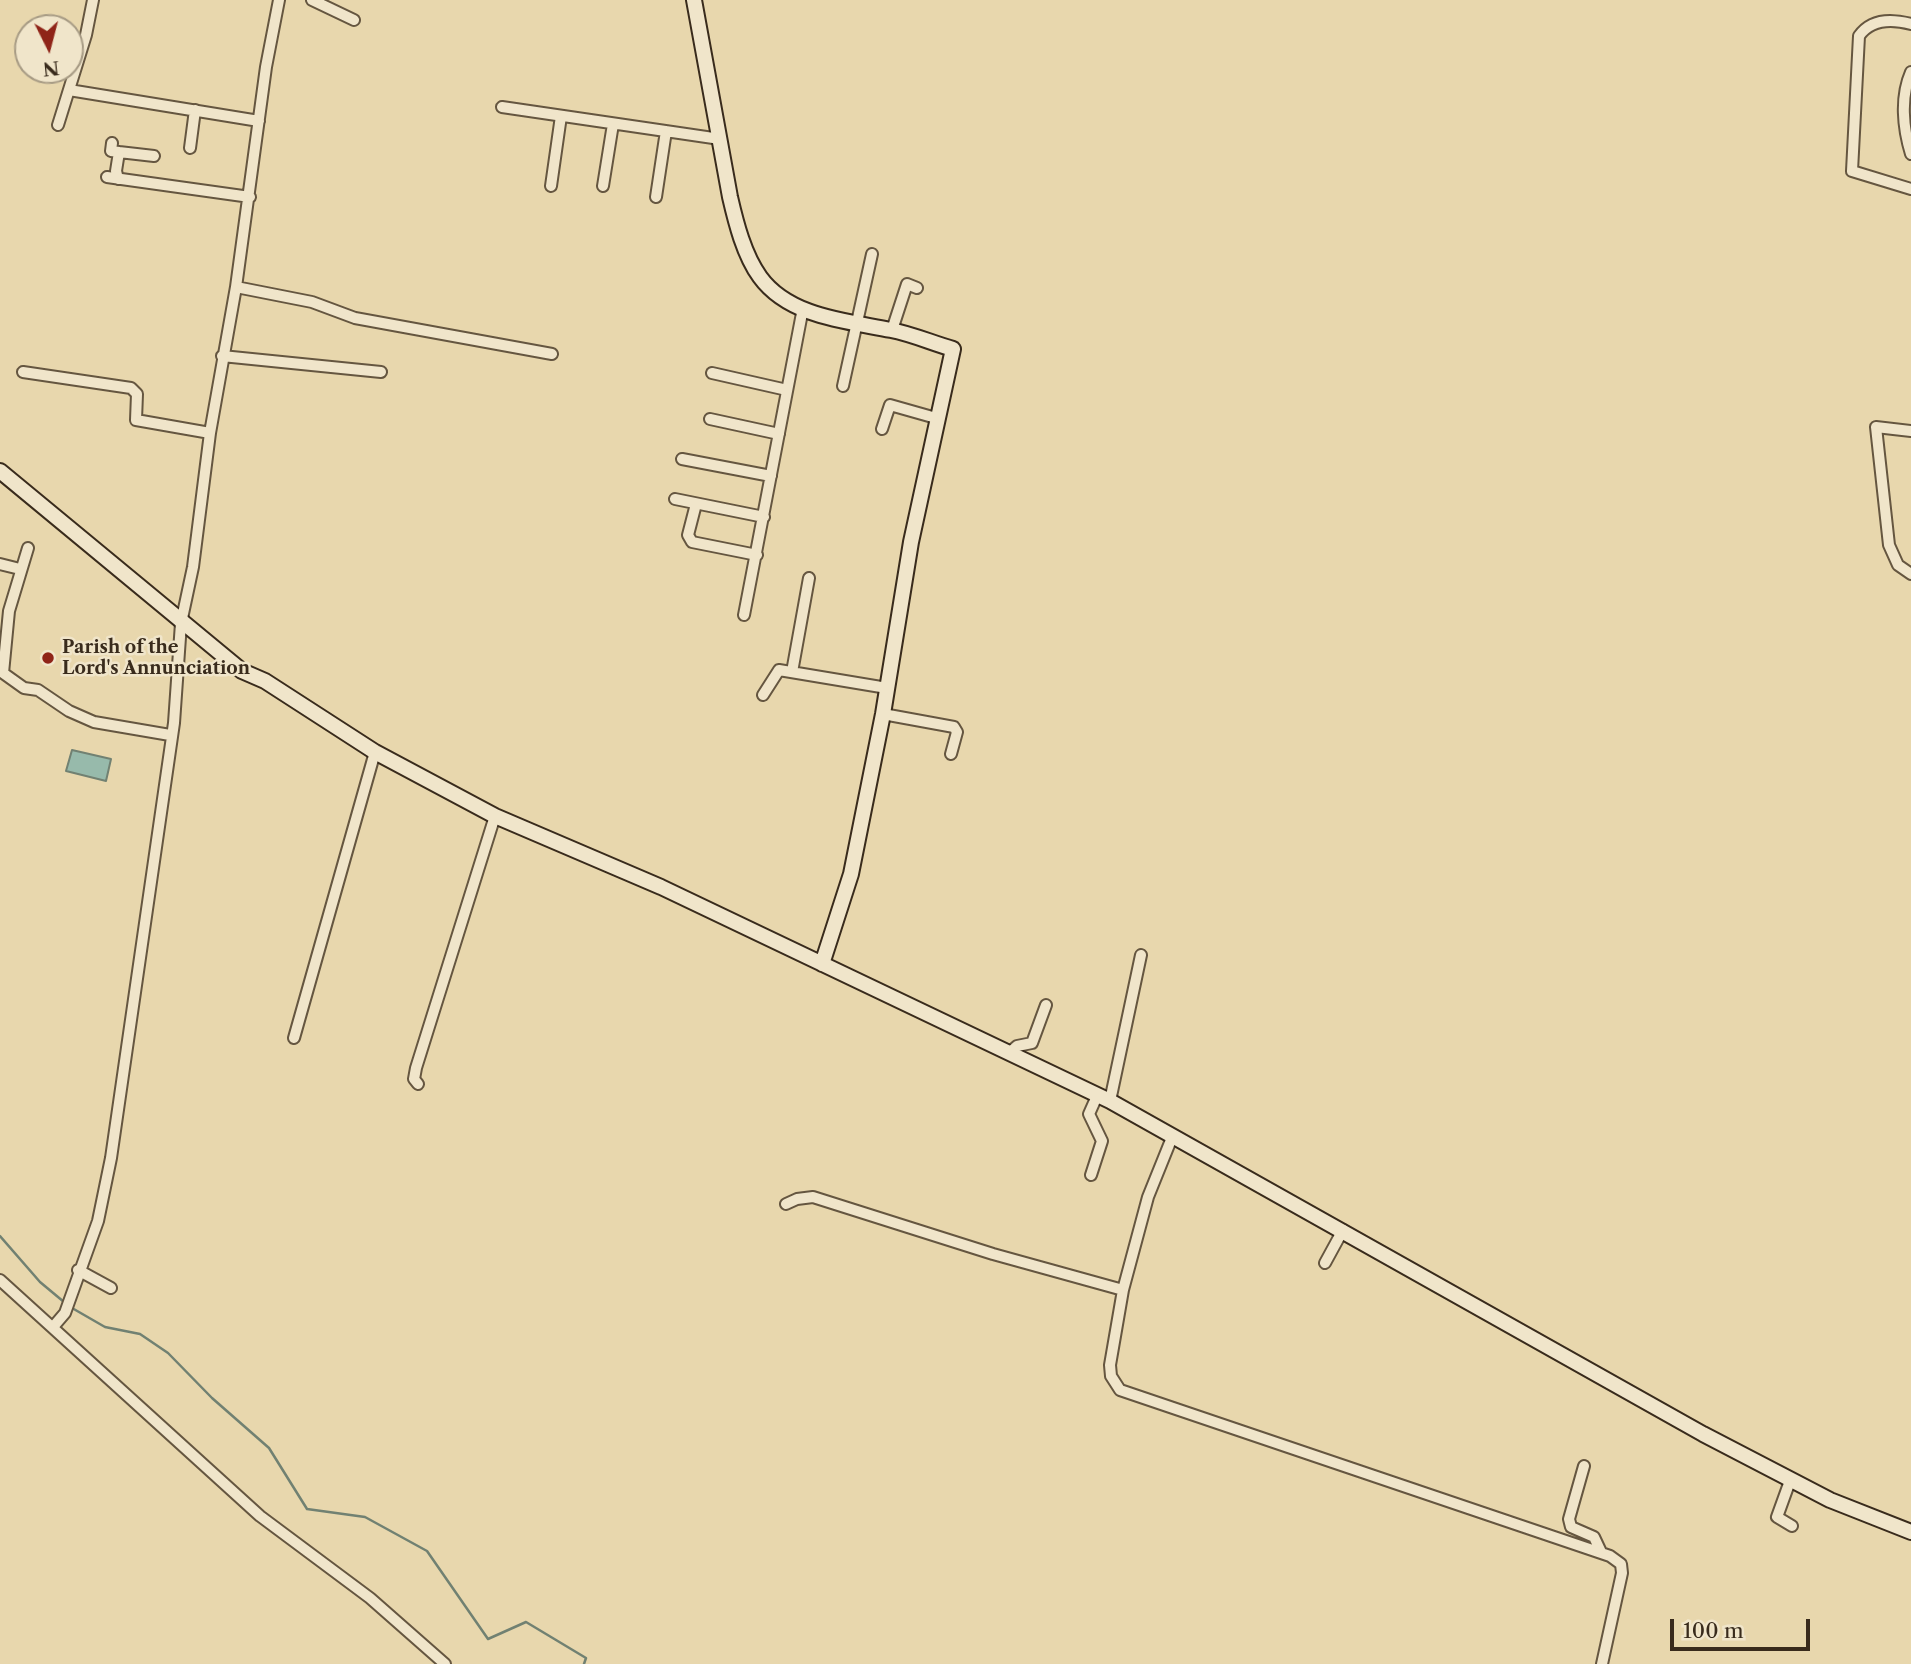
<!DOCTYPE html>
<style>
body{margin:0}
#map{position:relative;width:1911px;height:1664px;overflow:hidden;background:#e8d7ad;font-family:"Libre Caslon Text",serif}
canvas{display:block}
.north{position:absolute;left:14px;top:14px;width:70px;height:70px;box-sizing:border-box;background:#f0e5ca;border:2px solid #a79b84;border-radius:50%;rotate:174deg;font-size:19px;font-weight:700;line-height:28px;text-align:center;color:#392b1c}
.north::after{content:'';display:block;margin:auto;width:24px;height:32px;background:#8f2418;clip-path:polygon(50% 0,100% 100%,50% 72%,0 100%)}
.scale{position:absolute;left:1670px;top:1619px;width:140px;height:32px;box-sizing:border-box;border:4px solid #392b1c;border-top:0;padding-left:9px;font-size:21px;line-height:24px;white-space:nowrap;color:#392b1c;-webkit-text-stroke:5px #f0e5ca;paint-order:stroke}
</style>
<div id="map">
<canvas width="1911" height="1664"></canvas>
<div class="north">N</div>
<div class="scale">100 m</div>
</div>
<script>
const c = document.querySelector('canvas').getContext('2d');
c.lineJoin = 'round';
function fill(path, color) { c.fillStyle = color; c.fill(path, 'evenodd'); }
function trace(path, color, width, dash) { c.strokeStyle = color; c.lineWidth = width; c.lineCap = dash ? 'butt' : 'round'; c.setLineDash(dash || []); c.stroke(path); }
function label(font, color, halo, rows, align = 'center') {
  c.font = font + ' "Libre Caslon Text",serif'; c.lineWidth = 5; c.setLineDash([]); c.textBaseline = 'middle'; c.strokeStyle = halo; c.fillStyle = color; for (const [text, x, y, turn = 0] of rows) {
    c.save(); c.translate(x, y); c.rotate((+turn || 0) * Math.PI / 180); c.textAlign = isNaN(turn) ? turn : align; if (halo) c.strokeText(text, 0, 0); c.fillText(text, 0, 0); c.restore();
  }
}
const water = new Path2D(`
 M72 750 111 759 106 781 66 771Z`);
fill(water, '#97baab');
trace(water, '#718172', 2);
trace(new Path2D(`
 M0 1236 40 1282 64 1302
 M72 1308 105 1327 140 1334 168 1353 212 1398 269 1448 307 1509 365 1517 427 1551 488 1639 526 1622 586 1658 584 1664`), '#718172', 2.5);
const street = new Path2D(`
 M312 0 354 20
 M1911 24C1892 19 1871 19 1859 36L1852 171 1911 189
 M1911 72C1900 97 1903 128 1911 154
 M69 90 259 121
 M502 107 720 139
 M58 125 86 35 93 0
 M112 143 111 151 119 152 116 171 118 179
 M190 148 195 110
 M119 152 154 156
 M107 177 250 197
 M551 186 561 116
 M603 186 613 124
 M656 197 666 131
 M236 287 312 302 355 318 552 354
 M892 330 907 284 917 288
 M222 356 381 372
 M23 372 131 388 137 394 136 420 210 433
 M712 373 787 390
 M843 386 872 254
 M710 419 779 434
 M882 429 890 405 936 418
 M1911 431 1876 427 1889 545 1898 565 1911 574
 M682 459 771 476
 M675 499 764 517
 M696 504 688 535 692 542 757 555
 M28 548 9 611 3 673 24 688 38 690 69 711 94 722 170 735
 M0 564 20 569
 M744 615 803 308
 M792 672 809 578
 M763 695 779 670 887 688
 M883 714 954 727 957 732 951 754
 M294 1038 375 752
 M1009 1053 1017 1046 1032 1043 1046 1005
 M418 1084 414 1079 416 1068 495 816
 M1110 1101 1141 955
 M1173 1135 1148 1197 1123 1290 1110 1365 1111 1376 1120 1390 1610 1556 1621 1564 1622 1573 1602 1664
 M1091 1175 1102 1141 1089 1114 1097 1096
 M786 1204 797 1199 813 1197 993 1254 1123 1290
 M1325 1263 1343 1230
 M78 1270 111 1288
 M0 1280 260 1516 370 1598 445 1664
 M53 1327 65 1313 98 1221 111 1158 174 723 181 623 193 567 210 433 236 287 266 67 279 0
 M1584 1466 1569 1519 1571 1527 1594 1537 1601 1552
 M1790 1481 1777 1517 1792 1526`);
const secondary = new Path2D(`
 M694 0 730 197C736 223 744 255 760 277 789 317 847 321 891 330 912 334 932 343 953 349L911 542 883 714 851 874 822 964
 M0 471 242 671 265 681 375 752 495 816 661 887 1110 1101 1703 1434 1830 1500 1911 1532`);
trace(street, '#655640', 14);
trace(secondary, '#392b1c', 18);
trace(street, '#f0e5ca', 10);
trace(secondary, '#f0e5ca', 14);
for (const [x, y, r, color] of [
 [48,658,7,"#8f2418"]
]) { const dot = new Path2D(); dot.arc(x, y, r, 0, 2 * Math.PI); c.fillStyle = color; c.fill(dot); trace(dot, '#f0e5ca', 2.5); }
label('bold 18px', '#392b1c', '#f0e5ca', [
 ["Parish of the",62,648],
 ["Lord's Annunciation",62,669]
], 'left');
</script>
